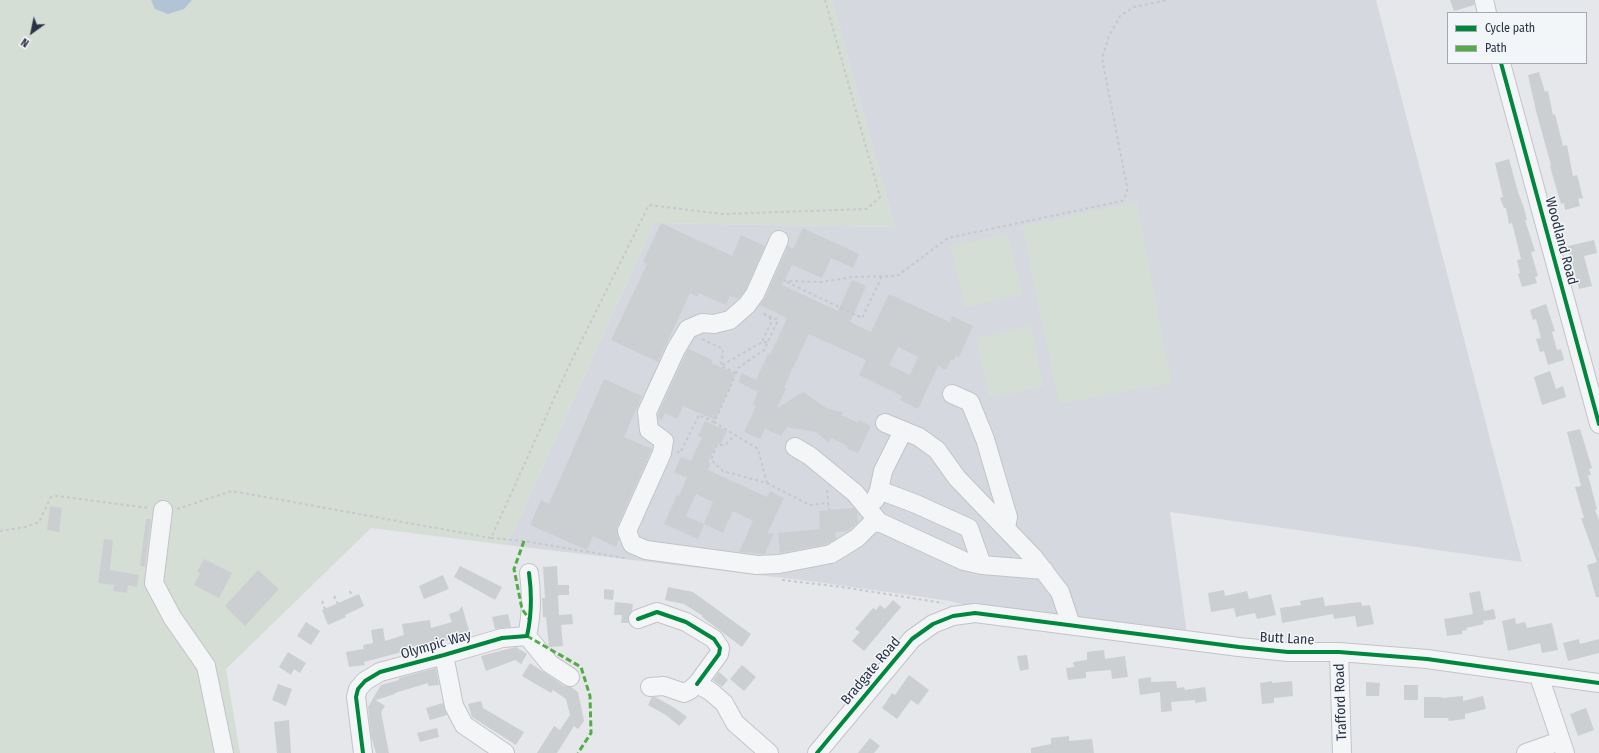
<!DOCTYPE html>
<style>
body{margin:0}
#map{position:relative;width:1599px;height:753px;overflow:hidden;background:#e5e7ea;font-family:"Fira Sans Condensed",sans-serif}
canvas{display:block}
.legend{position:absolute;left:1447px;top:12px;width:140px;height:52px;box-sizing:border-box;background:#f3f6f9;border:1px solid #a3a8b1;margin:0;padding:5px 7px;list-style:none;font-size:12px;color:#2a3346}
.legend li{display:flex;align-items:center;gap:8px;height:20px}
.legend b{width:20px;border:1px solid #a3a8b1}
.north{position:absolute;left:12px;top:12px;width:40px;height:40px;-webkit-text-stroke:3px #f3f6f9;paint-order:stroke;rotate:213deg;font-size:11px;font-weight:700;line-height:16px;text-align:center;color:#2a3346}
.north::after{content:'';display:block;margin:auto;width:14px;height:18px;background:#2a3346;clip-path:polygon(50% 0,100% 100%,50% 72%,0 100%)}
</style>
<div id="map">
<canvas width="1599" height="753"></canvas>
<ul class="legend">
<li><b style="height:5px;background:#00873e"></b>Cycle path</li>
<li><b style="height:5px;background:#53ac47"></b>Path</li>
</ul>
<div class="north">N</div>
</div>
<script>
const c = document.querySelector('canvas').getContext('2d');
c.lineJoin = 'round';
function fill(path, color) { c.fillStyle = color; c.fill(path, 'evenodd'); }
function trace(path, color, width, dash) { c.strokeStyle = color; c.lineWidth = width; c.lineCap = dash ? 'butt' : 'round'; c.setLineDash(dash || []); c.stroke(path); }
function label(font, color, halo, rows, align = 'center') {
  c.font = font + ' "Fira Sans Condensed",sans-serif'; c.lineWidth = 3; c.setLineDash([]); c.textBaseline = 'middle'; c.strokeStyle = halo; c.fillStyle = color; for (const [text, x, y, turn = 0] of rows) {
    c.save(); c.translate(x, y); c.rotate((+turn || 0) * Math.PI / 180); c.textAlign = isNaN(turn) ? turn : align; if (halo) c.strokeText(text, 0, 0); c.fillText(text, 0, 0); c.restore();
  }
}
fill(new Path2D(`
 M832 0H1376L1522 562 1170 512 1187 634 986 610 950 601 817 582 507 545 654 223 895 227Z`), '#d5d8df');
fill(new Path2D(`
 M0 0H832L895 227 654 223 507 545 371 528 226 669 240 753H0Z
 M1137 202 1171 383 1059 404 1022 226Z
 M1007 234 1022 295 965 307 951 246Z
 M1030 325 1044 386 990 398 976 338Z`), '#d5ded5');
fill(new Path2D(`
 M151 0H192L184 9 168 14 155 9Z`), '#b2c3d6');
fill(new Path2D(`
 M1450 0H1474V5L1454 11Z
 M1539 72 1545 92 1548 91 1553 115 1555 114 1563 146 1567 145 1573 176 1577 175 1583 198 1578 199 1580 206 1565 210 1564 203 1561 204 1553 177 1550 166 1551 165 1536 111 1528 75Z
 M1509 159 1518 192 1524 208 1527 220H1525L1535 251 1531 252 1538 276 1535 277 1537 283 1522 287 1518 274 1520 273 1517 260 1521 259 1512 223 1509 224 1506 208H1504L1500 198 1503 197 1495 163Z
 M661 223 732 256 741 235 765 246 746 289 738 299 730 296 726 305 699 293 698 297 690 293 658 362 611 340 647 264 643 262Z
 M803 228 859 254 853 268 831 258 822 278 792 265 782 285 838 311 852 280 866 286 850 322 871 332 889 294 950 322 952 316 973 326 959 357 956 355 954 360 951 359 946 370 938 366 918 409 900 400 902 396 859 375 866 360 809 334 784 387 786 388 777 408 803 392 828 409 843 412 841 415 858 423 859 420 871 426 858 453 846 448 848 446 831 438 829 443 816 432 787 427 781 436 765 429 760 439 744 432 756 406 753 404 758 392 738 382 742 373 756 380 768 354 770 355 787 318 760 305 765 298 788 246 793 249ZM898 347 918 357 910 375 889 365Z
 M1594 240 1597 253 1584 256 1592 286 1579 289 1568 246Z
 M1546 304 1555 331 1552 332 1557 350 1561 349 1564 360 1548 365 1544 351 1540 352 1536 339 1541 338 1536 319 1533 320 1530 310Z
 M688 349 713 360 711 363 736 374 715 420 683 406 677 419 665 413 662 420 658 418V414Z
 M1550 371 1556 389 1563 386 1566 397 1542 405 1534 377Z
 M604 379 642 396 624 437 652 449 617 527V531L619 539 616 547 593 536 587 550 530 525 541 500 549 504Z
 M705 421 727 431 720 445 717 443 708 462 711 463 708 470 767 497 770 491 784 498 767 534 774 533 765 554 739 552 753 521 733 511 723 533 704 524 698 539 664 524 677 495 679 496 687 478 674 472 681 457 691 461 702 437 698 436ZM696 494 713 502 704 524 686 516Z
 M1580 429 1592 468 1589 469 1591 475H1588L1597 509 1595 510 1599 520V597H1596L1587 565 1597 562 1581 518H1584L1575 487 1581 486 1567 432Z
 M50 506 62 508 59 532 47 530Z
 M854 508 857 512 858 522 848 531 835 532 836 539 827 544 780 553 778 533 820 529 819 511Z
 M146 519H151L145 567 140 566Z
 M104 539 113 540 110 570 139 575 137 587 128 585 127 593 113 591 114 585 98 583Z
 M204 559 232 573 219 598 194 585 200 573 197 572Z
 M460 566 502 587 495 600 454 577Z
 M557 566 558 585H569V595H558L559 615 572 614 573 624 561 625 563 646 549 647 546 617H543L542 598H545L543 567Z
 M258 570 279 589 245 626 225 606Z
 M443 575 449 589 424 599 419 586Z
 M668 587 693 592 751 634 742 647 702 617 703 616 684 604 665 600Z
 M604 589 614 590 613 600 604 599Z
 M1224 590 1225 596 1247 591 1249 599 1271 594 1276 615 1257 619 1255 613 1236 617 1234 608 1211 612 1208 593Z
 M1480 591 1484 611 1494 609 1496 619 1483 621 1484 624 1466 628 1467 630 1462 631V634L1447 636 1444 619 1473 614 1469 593Z
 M359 594 364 606 345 615 346 617 328 625 322 610Z
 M1323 597 1325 606 1361 602 1362 606 1370 605 1374 624 1357 627 1355 616 1334 619 1333 614 1282 623 1280 608 1301 605 1300 601Z
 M893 600 901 607 864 651 852 641 860 632 855 629 873 608 876 610 880 605 885 609Z
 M615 602 633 604 632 611 628 617 629 623H621L622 615H614Z
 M462 606 470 634 421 648V647L364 662 365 665 349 667 346 652 364 649 363 645 373 643 371 630 383 628 385 641 404 635 402 624 430 620 431 628 452 622 449 614 458 611V612Z
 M508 614 511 627 495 629 492 617Z
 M1515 618 1516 624 1525 622 1527 628 1552 623 1558 650 1542 653 1540 643 1508 651 1502 621Z
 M306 622 320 631 311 645 297 636Z
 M1579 639 1580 644 1599 639V653L1568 661 1563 643Z
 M516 647 527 654 521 664 515 660 486 671 481 656Z
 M1104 650 1105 659 1125 656 1128 677 1112 679 1111 670 1086 672V678L1068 680 1066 668 1074 667 1073 662 1087 660V652Z
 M288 652 306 663 300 673 294 669 291 675 279 667Z
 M1027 655 1029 669 1020 671 1017 656Z
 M530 663 564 686 571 687 578 692 584 721 578 729 574 726 557 753H537L554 726 560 730 570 715 566 699 553 690 551 693 522 676Z
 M742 665 756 677 744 691 730 679Z
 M436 668 439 685 428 686V683L395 693V694L376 700 385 706 381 712 389 753H376L371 736 368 707 381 685 399 680V678Z
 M719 672 728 680 722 687 713 680Z
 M909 675 929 690 918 705 911 700 897 719 882 708 892 693 895 695Z
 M1151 677V682L1176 681 1177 688 1184 687 1185 690 1205 687 1207 701 1195 703V700L1171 702 1172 711 1161 712 1160 692 1140 695 1138 679Z
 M1272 681V683L1292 681 1293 696 1274 698V703L1262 704 1260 683Z
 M1366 682 1380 683 1379 696H1366Z
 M278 684 292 689 286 706 272 700Z
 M1404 685H1418V700H1404Z
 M1463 696V701L1483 696 1486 709 1465 714V719L1449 721 1448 718H1424V697H1442V698Z
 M652 697H655L675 708 687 717 679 726 666 715 648 705Z
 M481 701 483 708 524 732 516 745 472 717 468 704Z
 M443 703 447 715 430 720 426 708Z
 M1586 708 1594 730 1578 736 1570 714Z
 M289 720 291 753H277L274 722Z
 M437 728 439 737 420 742 417 733Z
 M1069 736V741L1092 739 1094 753H1031V748L1051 744V738Z
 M870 738 880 746 874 753H858Z`), '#cccfd2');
const minor = new Path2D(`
 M1484 0 1487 13
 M1501 63 1599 424
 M779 240 755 294 747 305 730 320 714 324 702 323 688 329 676 349 647 412 649 430 664 441 662 453 627 531 632 544 646 550 757 565 779 564 831 554 857 538 871 524 879 522
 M952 394 970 402 985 439 1008 517 1006 528
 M885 423 919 437 937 450 957 478 1034 558 1060 592 1071 625
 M795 447 810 456 855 493 879 522 964 561 982 565 1044 570
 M879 490 916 504 969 528 982 565
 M875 500 879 490 883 471 903 431
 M163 510 154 583 172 617 206 666 224 753
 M638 619 657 612 686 622 714 639 720 648 719 654 697 684
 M527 636 550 664 570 677
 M1339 652 1342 753
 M444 655 454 706 464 725 505 753
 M1539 676 1565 753
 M650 687 664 686 684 693 690 690 697 684 710 691 724 703 735 723 769 753
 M363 753 356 697 358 689 365 681 380 672 444 655 502 638 527 636C532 614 532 595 529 573
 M817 753 912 639 933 624 953 616 975 613 1239 647 1288 652H1339L1427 659 1599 683
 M1526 753 1560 741`);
trace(minor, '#c2c4c8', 20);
trace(new Path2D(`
 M778 278 786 281 823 282 852 277 897 276 948 238 1122 201 1127 193V187L1102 58 1109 36 1120 16 1134 7 1168 0
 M787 282 862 318 882 276
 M764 314 772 320 762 342H768
 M702 339 723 349 721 366
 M736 373 721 366 762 342
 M736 374 738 368 764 350 778 320 761 312
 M714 422 758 449 767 483 723 471 711 460 717 445H725L735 435
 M677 451 680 453 699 415 714 422 734 379
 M767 483 810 505 828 503 829 510
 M827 490 828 503
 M177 509 232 491 491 538 567 370 649 205 722 214 867 209 880 197 825 0
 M0 531 26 527 39 522 51 497 57 496 149 508
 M491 538 524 541 625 558
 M782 580 842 587 943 603
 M350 591 352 597
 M334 596 338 604
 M322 601 325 609`), '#c6c8cd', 2, [3, 3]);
trace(minor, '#f4f5f7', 18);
trace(new Path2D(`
 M524 541 514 569 522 609 530 620
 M527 636 581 667 590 696 591 733 578 753`), '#53ac47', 3, [6, 3]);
trace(new Path2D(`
 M1501 63 1599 424
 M638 619 657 612 686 622 714 639 720 648 719 654 697 684
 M363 753 356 697 358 689 365 681 380 672 444 655 502 638 527 636C532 614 532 595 529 573
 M817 753 912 639 933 624 953 616 975 613 1239 647 1288 652H1339L1427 659 1599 683`), '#00873e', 4);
label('14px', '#2a3346', '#f3f6f9', [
 ["Woodland Road",1561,241,75],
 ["Butt Lane",1287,639,3],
 ["Olympic Way",436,645,-16],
 ["Bradgate Road",871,671,-50],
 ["Trafford Road",1341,702,-92]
]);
</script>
